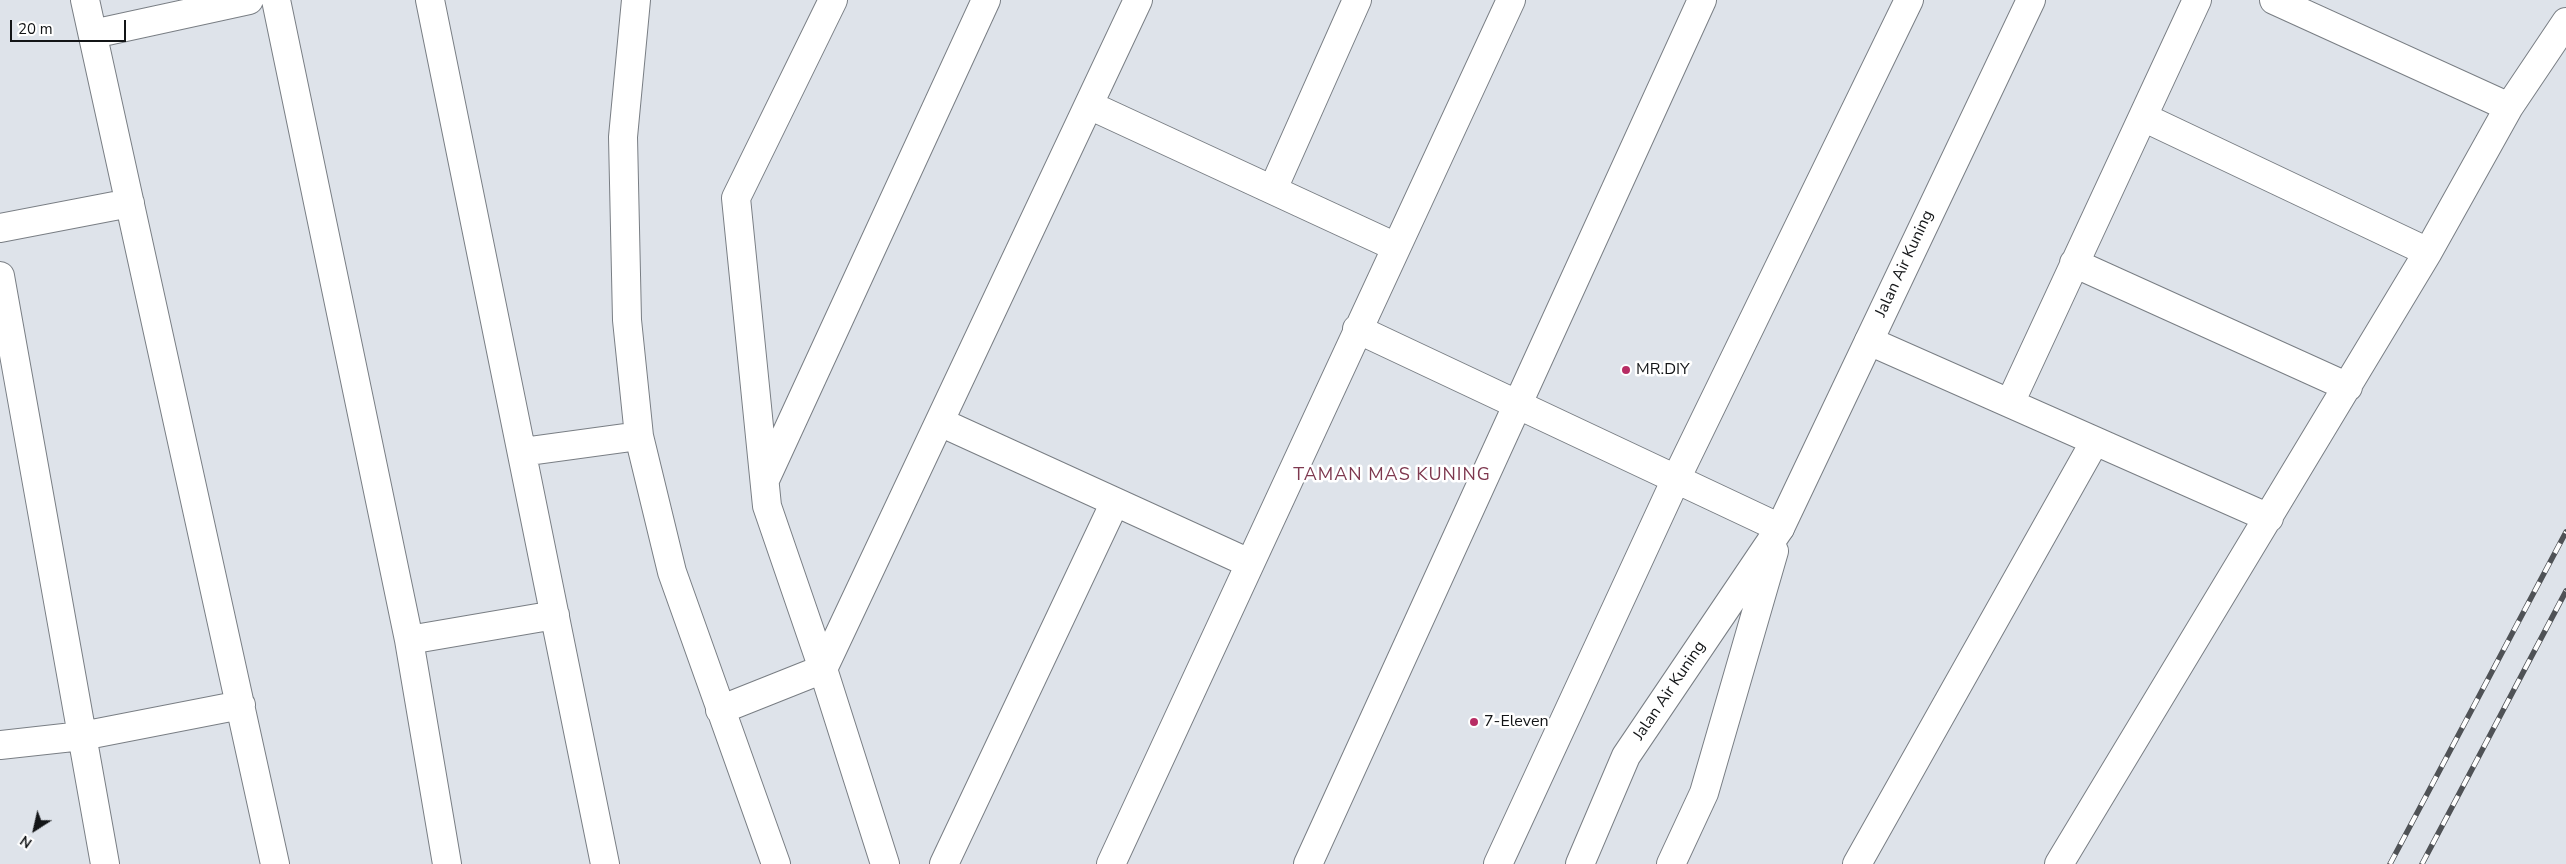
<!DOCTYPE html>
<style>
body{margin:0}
#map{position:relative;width:2566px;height:864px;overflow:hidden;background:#dee3ea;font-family:"Nunito Sans",sans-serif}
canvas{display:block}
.north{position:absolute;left:10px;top:804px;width:50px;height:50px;-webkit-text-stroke:4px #fff;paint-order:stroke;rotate:215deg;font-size:14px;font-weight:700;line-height:20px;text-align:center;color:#131517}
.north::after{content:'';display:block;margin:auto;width:18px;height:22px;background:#131517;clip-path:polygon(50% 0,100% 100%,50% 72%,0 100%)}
.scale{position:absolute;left:10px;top:20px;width:116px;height:22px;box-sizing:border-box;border:2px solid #131517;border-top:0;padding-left:6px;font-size:15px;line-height:18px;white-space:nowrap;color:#131517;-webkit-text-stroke:4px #fff;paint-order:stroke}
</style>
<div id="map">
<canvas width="2566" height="864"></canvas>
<div class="north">N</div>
<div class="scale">20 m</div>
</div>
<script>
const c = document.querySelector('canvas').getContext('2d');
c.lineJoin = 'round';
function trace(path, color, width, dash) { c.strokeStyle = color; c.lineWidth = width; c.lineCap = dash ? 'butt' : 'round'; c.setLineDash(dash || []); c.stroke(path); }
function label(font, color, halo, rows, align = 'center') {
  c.font = font + ' "Nunito Sans",sans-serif'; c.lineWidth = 5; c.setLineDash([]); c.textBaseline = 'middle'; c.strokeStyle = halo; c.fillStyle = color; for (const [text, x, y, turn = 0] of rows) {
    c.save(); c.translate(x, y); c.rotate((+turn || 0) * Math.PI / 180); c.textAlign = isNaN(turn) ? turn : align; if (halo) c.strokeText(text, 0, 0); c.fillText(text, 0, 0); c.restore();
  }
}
const minor = new Path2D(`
 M85 0 275 864
 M276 0 409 640 447 864
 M430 0 605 864
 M636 0 623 137 627 320 639 436 672 572 776 864
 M833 0 736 198 767 506 823 669 885 864
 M2274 0 2509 107
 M93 34 249 0
 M1089 105 1396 247
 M2143 117 2428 252
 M1273 189 1357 0
 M0 228 130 203
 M2074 263 2348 387
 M0 276 105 864
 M1357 329 1780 528
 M1869 341 2269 518
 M2010 403 2197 0
 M940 422 1249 563
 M522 452 639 436
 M765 480 986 0
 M409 640 555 615
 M720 710 823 669 1138 0
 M0 745 82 736 241 705
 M944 864 1115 502
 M1111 864 1511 0
 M1308 864 1702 0
 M1498 864 1676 479 1909 0
 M1857 864 2095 441
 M2059 864 2428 252 2509 107 2566 22`);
const major = new Path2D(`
 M1580 864 1626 756 1780 528 2031 0
 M1671 864 1704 793 1774 551`);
trace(minor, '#797e84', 30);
trace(major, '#797e84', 30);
trace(minor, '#fff', 28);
trace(major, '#fff', 28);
const rail = new Path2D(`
 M2390 864 2566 532
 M2422 864 2566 591`);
trace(rail, '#4f5256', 5.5);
trace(rail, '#fff', 4, [11]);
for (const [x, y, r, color] of [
 [1626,370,5,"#b72c64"],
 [1474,722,5,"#b72c64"]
]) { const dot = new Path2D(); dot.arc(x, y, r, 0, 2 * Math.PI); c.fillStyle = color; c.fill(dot); trace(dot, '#fff', 2); }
label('16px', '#131517', '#fff', [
 ["Jalan Air Kuning",1905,264,-65],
 ["Jalan Air Kuning",1670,691,-56]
]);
label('16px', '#131517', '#fff', [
 ["MR.DIY",1636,370],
 ["7-Eleven",1484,722]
], 'left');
c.letterSpacing = '1px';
label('18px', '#7e384f', '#fff', [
 ["TAMAN MAS KUNING",1392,476]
]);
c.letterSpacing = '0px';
</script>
